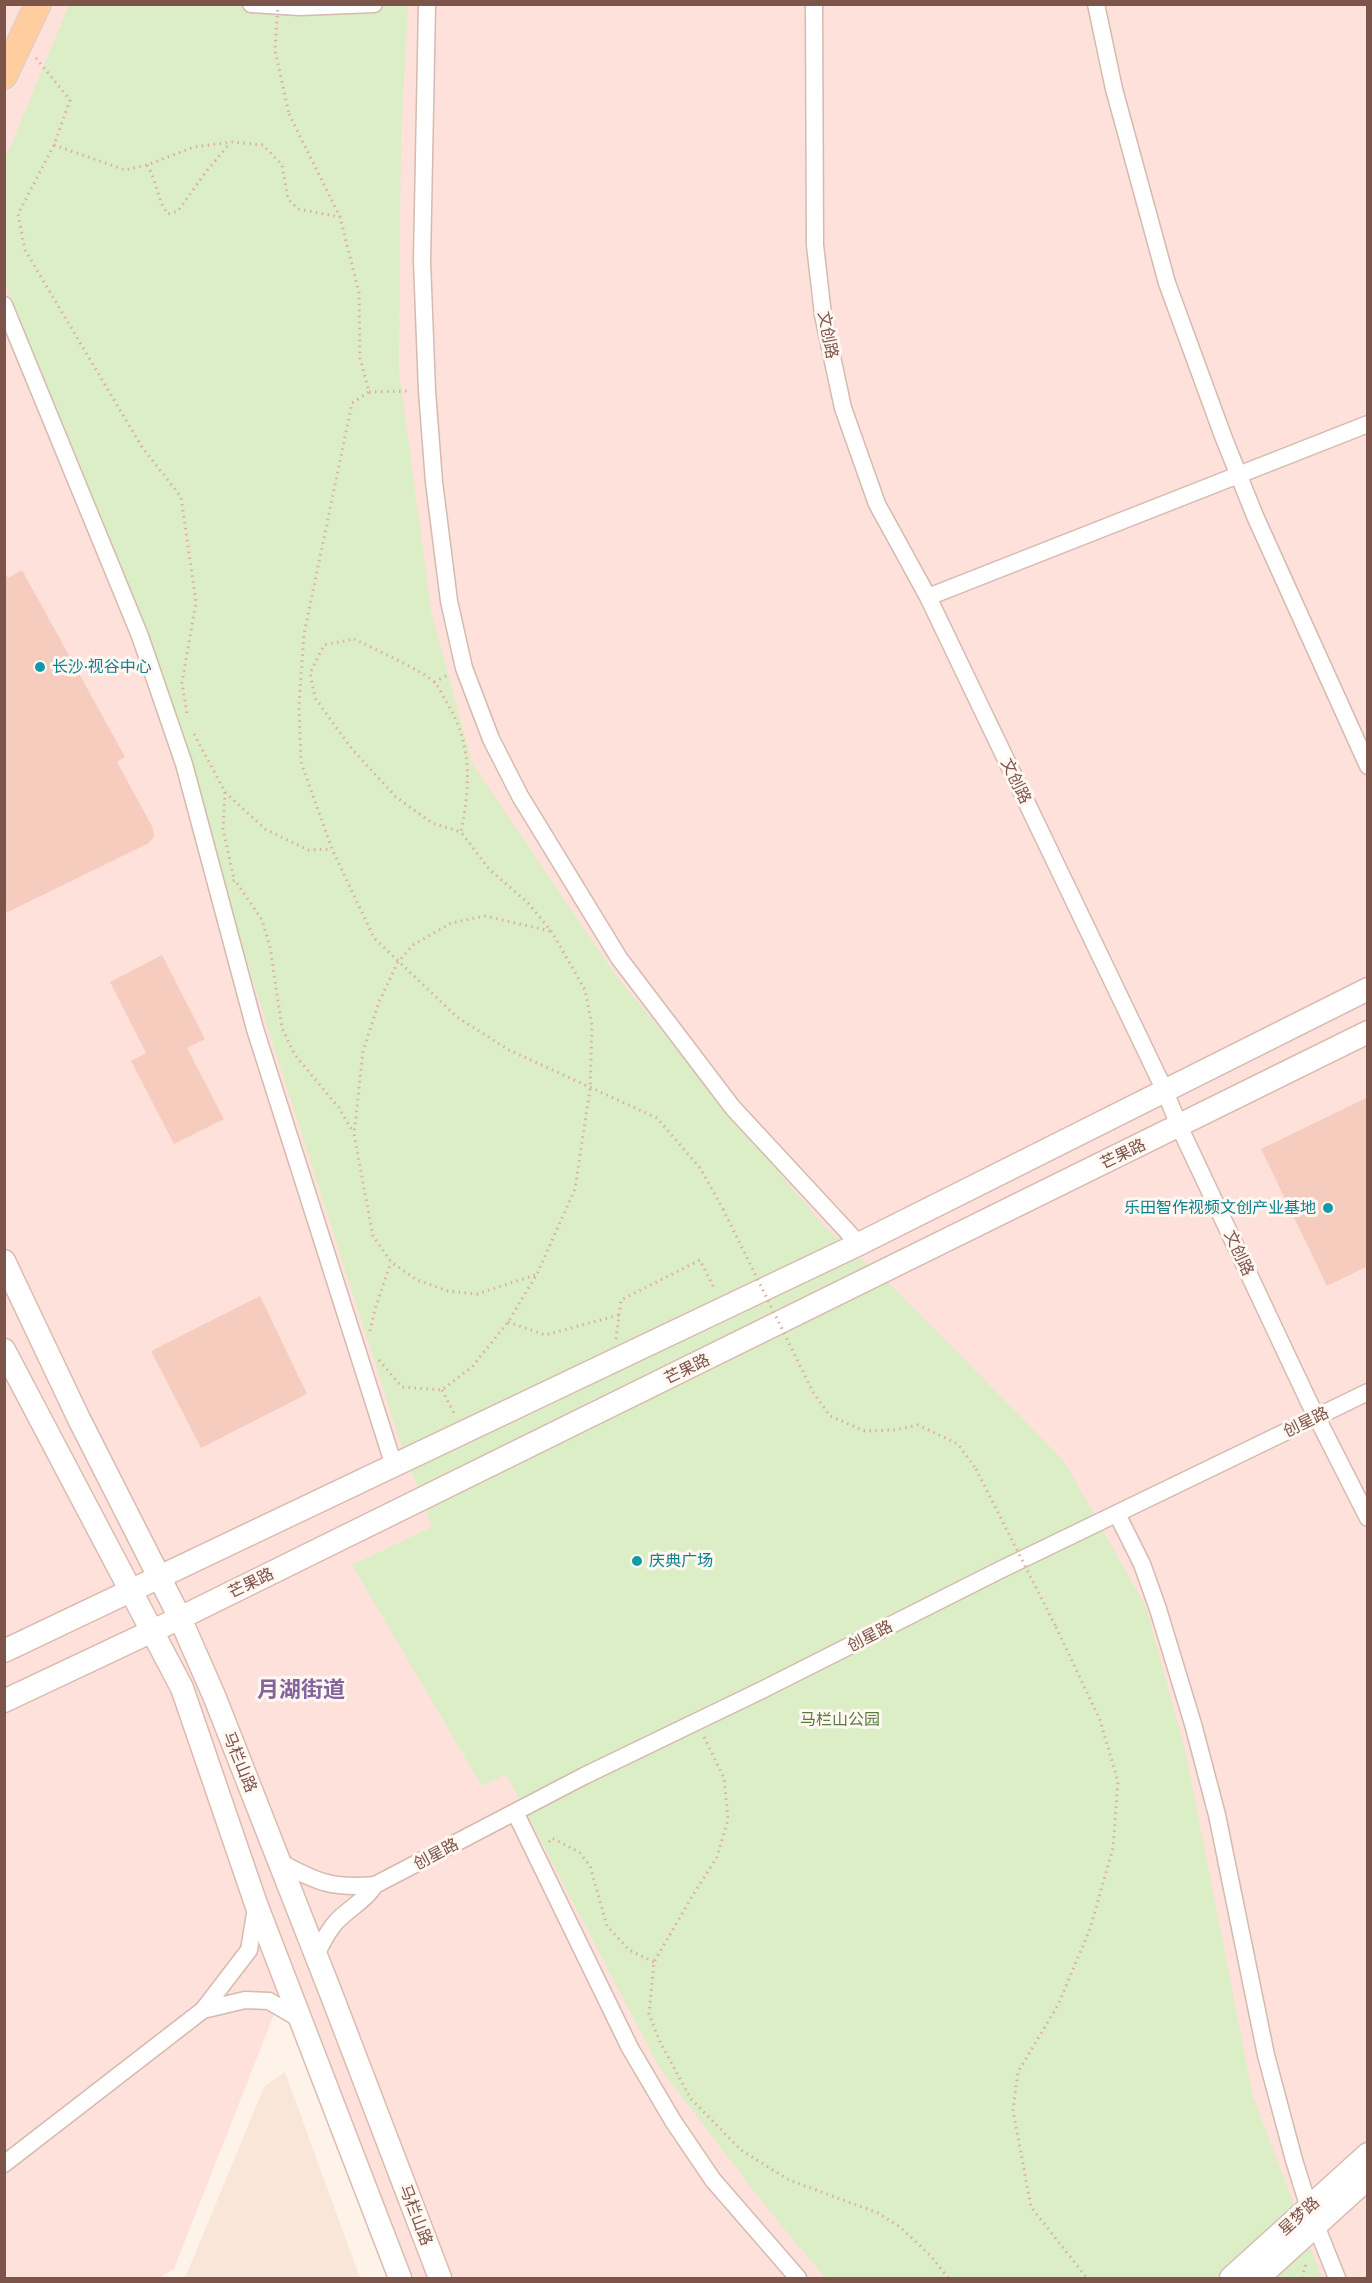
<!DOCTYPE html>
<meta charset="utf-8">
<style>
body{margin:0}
#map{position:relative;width:1372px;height:2283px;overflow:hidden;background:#fef3e9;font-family:Commissioner,sans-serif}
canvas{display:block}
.frame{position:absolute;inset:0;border:6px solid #7c5449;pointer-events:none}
</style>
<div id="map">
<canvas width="1372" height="2283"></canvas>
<div class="frame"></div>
</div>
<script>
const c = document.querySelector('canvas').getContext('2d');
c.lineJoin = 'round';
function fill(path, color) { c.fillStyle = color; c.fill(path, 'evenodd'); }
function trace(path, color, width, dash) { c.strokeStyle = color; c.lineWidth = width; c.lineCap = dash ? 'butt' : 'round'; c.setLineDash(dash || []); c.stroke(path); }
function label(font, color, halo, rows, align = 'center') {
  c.font = font + ' Commissioner,"Noto Sans SC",sans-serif'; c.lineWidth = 6; c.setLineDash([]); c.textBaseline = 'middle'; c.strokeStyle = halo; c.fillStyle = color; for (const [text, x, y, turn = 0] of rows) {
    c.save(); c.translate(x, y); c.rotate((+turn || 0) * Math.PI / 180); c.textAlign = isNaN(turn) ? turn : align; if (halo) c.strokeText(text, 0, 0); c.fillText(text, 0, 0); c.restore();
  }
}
fill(new Path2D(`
 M285 2072 360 2278H185L264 2087Z`), '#f9e6d9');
fill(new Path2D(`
 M5 5H1367V2278H408L291 1971 174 2269 159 2278H5Z`), '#ffe1dc');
fill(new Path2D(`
 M69 5H408L401 136 399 369 431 611 473 765 617 977 823 1225 895 1289 1064 1461 1146 1607 1186 1754 1253 2097 1322 2278H825L764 2204 659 2067 506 1774 482 1786 352 1565 432 1527 398 1435 264 1016 166 697 85 477 5 284 4 162Z`), '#dceec5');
fill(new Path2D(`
 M22 570 125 757 117 762 153 828 154 837 149 843 8 912 4 911V572L8 578Z
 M162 955 205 1039 187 1048 224 1119 174 1144 131 1061 146 1053 110 982Z
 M1368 1097V1266L1327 1286 1261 1149Z
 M260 1296 307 1394 201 1448 151 1351Z`), '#f6ccbe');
const street = new Path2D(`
 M251 4 300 7 374 4
 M427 4 422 261 427 391 434 482 449 601 464 668 491 739 520 796 619 958 733 1108 859 1244
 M814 4 815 245 823 315 843 408 877 504 928 597 1165 1091 1179 1126 1309 1402 1368 1518
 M1096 4 1114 89 1167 283 1223 436 1255 516 1368 766
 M4 305 140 636 184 764 255 1029 394 1466
 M928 597 1368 424
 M1117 1514 1142 1564 1158 1609 1193 1724 1217 1815 1266 2055 1294 2160 1309 2208 1337 2278
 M515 1812 630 2048 673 2121 713 2180 798 2278
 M280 1862C316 1882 333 1889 375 1885L584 1776 762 1690 1000 1570 1368 1392
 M316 1955C322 1943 327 1932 336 1922 349 1908 365 1901 375 1885
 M203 2010 245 2000 269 2001 300 2019
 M4 2164 203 2010 249 1950 256 1908`);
const secondary = new Path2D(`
 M4 1261 79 1419 180 1618 215 1698 332 1996 440 2278
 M4 1350 182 1688 256 1904 400 2278
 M4 1651 859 1244 1368 989
 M4 1701 180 1618 1368 1032
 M1231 2278 1368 2154
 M1258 2278 1368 2178`);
const primary = new Path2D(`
 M4 76 38 4`);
trace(street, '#d4baaf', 19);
trace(secondary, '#dabbaf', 25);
trace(primary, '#dacfcc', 28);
trace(new Path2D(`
 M36 58 70 100 54 145 18 214 25 250 142 447 181 497 196 602 182 683 187 714
 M289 114 340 217 359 293 360 358 369 392 352 403 304 634 299 705 301 762 332 849 374 938 457 1017 509 1050 657 1118 700 1168 723 1209
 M54 145 125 170 147 165 194 147 232 142 263 145 282 165 288 199 298 209 340 217
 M147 165C157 180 157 201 168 214L178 211 205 173 230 143
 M369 392 410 391
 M354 639C370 647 426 672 435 683 440 688 443 697 447 703 473 746 470 785 461 832L432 823 396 797 352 749 315 698 310 673 324 645Z
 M434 682 448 675
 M194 734 225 792 265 829 308 850 331 849
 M225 792 223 829 234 879
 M233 881 235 880 262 920 270 947 282 1028 295 1055 339 1108 353 1132
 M535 1275 477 1294 466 1293 448 1291 417 1280 391 1262 373 1236 354 1134 363 1051 379 1002 398 962 413 945 451 923 485 916 550 931
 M508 1322 545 1335 619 1315
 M370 1331 375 1309 391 1262
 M616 1339 621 1300 700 1260 715 1290
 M379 1360 402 1387 442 1390 472 1367 508 1322 537 1274 575 1189 590 1089 592 1025 585 990 552 932 528 903 489 869 461 832
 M442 1390 455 1415
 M813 1392 830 1416 865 1431 895 1430 918 1425 958 1444 976 1469
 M1056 1627 1100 1720 1118 1782 1113 1848 1090 1929 1058 2005 1018 2072 1013 2110 1031 2207 1087 2278
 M704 1737 724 1778 728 1819 717 1857 693 1895 654 1962 649 2014 660 2042 691 2099 741 2150 789 2180 878 2213 900 2227 931 2256 948 2278
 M549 1842 552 1838 579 1852 590 1866 607 1926 629 1950 654 1962
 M1302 2278 1306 2263`), '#dcaea0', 3, [1.5, 4.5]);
trace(street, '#fff', 16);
trace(secondary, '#fff', 22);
trace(primary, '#ffcd9f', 26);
trace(new Path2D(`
 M278 4 275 50 289 114
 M723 1209 813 1392
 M976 1469 1056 1627`), '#dcaea0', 3, [1.5, 4.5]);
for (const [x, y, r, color] of [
 [40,667,6,"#0f9aa8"],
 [1328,1208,6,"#0f9aa8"],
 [637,1561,6,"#0f9aa8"]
]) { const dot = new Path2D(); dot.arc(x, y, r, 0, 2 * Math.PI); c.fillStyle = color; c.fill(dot); trace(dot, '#fff7f1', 2); }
label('16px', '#7c5449', '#fff7f1', [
 ["文创路",828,335,79],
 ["文创路",1016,781,64],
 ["芒果路",1123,1154,-26],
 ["文创路",1239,1253,65],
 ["芒果路",687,1369,-26],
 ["创星路",1306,1422,-26],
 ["芒果路",251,1583,-26],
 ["创星路",870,1636,-27],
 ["马栏山路",240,1762,68],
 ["创星路",436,1854,-28],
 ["马栏山路",416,2215,69],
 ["星梦路",1299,2216,-42]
]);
label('16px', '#0d838f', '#fff7f1', [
 ["长沙·视谷中心",52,667],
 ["乐田智作视频文创产业基地",1316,1208,"right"],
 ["庆典广场",649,1561]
], 'left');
label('16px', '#597c3d', '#fff7f1', [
 ["马栏山公园",840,1720]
]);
label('bold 22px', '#83659e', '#fff7f1', [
 ["月湖街道",301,1690]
]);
</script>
